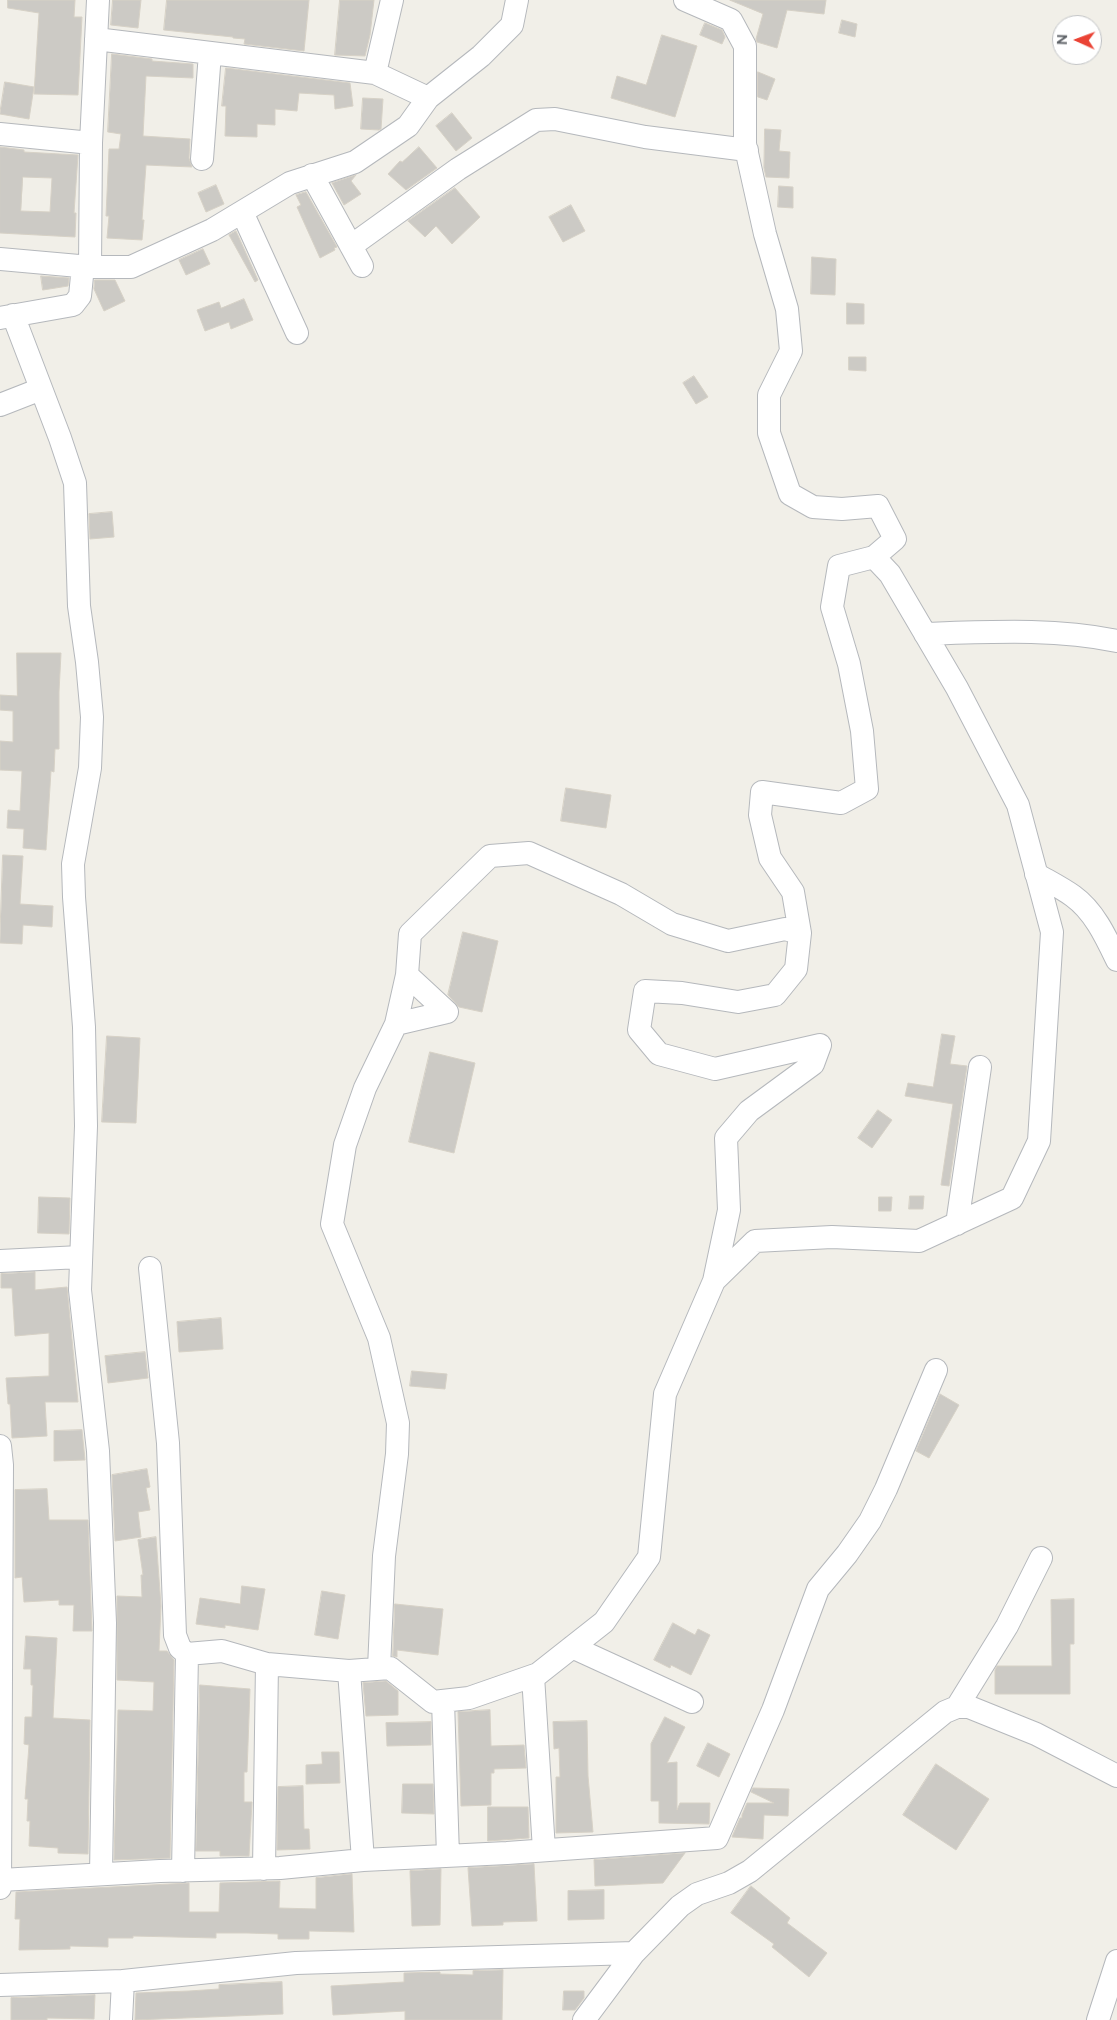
<!DOCTYPE html>
<style>
body{margin:0}
#map{position:relative;width:1117px;height:2020px;overflow:hidden;background:#f1efe8;font-family:Figtree,sans-serif}
canvas{display:block}
.north{position:absolute;left:1052px;top:15px;width:50px;height:50px;box-sizing:border-box;background:#fff;border:1px solid #bfc1c3;border-radius:50%;rotate:272deg;font-size:14px;font-weight:700;line-height:20px;text-align:center;color:#5f6368}
.north::after{content:'';display:block;margin:auto;width:18px;height:22px;background:#ea4335;clip-path:polygon(50% 0,100% 100%,50% 72%,0 100%)}
</style>
<div id="map">
<canvas width="1117" height="2020"></canvas>
<div class="north">N</div>
</div>
<script>
const c = document.querySelector('canvas').getContext('2d');
c.lineJoin = 'round';
function fill(path, color) { c.fillStyle = color; c.fill(path, 'evenodd'); }
function trace(path, color, width, dash) { c.strokeStyle = color; c.lineWidth = width; c.lineCap = dash ? 'butt' : 'round'; c.setLineDash(dash || []); c.stroke(path); }
const building = new Path2D(`
 M8 0H75L74 17H82L78 95 34 94 39 13 8 8Z
 M113 0H141L138 28 111 25Z
 M167 0H309L304 51 244 44 245 39 233 38V37L164 30Z
 M340 0H374L370 35 365 56 335 55Z
 M730 0H826L824 14 787 10 777 48 757 42 756 39 763 14Z
 M842 20 857 24 855 37 839 33Z
 M705 23 722 30 725 37 722 44 700 35Z
 M662 35 697 46 675 117 611 98 617 76 646 85Z
 M112 54 152 59V61L193 64V78L146 76 143 136 190 139 189 158 192 167 146 165 142 220H144L142 240 107 238 109 216H106L109 149H119L121 134 108 132Z
 M226 68 350 83 353 106 335 109 334 95 299 93 297 111 275 109V125L257 124V137L225 136 226 106H222Z
 M758 72 775 79 767 100 758 97Z
 M5 82 34 87 29 119 0 114Z
 M363 98 383 99 381 129 379 130 361 129Z
 M452 113 472 138 456 151 436 126Z
 M765 129 781 130 779 151 790 152 789 178 766 177 764 168Z
 M0 147 24 150V152L78 155 74 213H76L75 237 0 233ZM23 177 52 178 50 212 21 211Z
 M419 147 437 168 406 190 388 174 400 161 402 162Z
 M356 175 351 181 361 194 344 205 332 183Z
 M216 185 224 204 206 212 198 193Z
 M779 186 793 187V208L778 207Z
 M455 188 480 217 452 244 436 226 425 237 408 221Z
 M306 192 337 247 334 248 335 250 320 258 297 207 301 205 296 195Z
 M571 205 585 231 563 242 549 217Z
 M236 231 258 280 255 282 229 235Z
 M203 249 210 264 186 275 179 260Z
 M812 257 836 259 835 295 811 294Z
 M41 276 69 278 68 286 43 290Z
 M95 280H115L125 301 104 311 94 289Z
 M244 299 253 320 231 329 229 322 205 331 197 310 219 302 221 308Z
 M847 303 864 304V324H847Z
 M849 357H866V371L849 370Z
 M694 376 708 397 696 404 683 383Z
 M112 512 114 537 90 539 89 514Z
 M17 653H61L59 692V749H55L54 772 51 771 46 850 23 848 24 829 7 828 8 810 20 811 22 771 0 770V741L13 742V711L0 710V695L17 696Z
 M566 788 611 795 606 828 561 821Z
 M3 855 23 856 20 904 53 906 52 927 23 925 22 944 0 943Z
 M463 932 498 941 482 1012 459 1007 448 995Z
 M942 1034 955 1036 950 1064 967 1066 949 1186 941 1185 953 1104 905 1096 908 1083 933 1087Z
 M107 1036 140 1038 136 1123 102 1122Z
 M430 1052 475 1063 454 1153 409 1142Z
 M878 1110 892 1120 872 1148 858 1138Z
 M910 1196H924L923 1209H909Z
 M39 1197 70 1198 69 1234 38 1233Z
 M879 1197H892L891 1211H879Z
 M35 1272V1290L67 1287 78 1402H45L47 1436 12 1438 10 1404H8L6 1378 49 1376V1333L15 1336 12 1288H1V1274Z
 M221 1318 223 1349 179 1352 177 1322Z
 M145 1352 148 1378 108 1383 105 1356Z
 M412 1371 447 1374 445 1389 410 1386Z
 M940 1394 959 1405 929 1458 916 1451Z
 M82 1430 85 1460 54 1461V1431Z
 M147 1469 150 1487 146 1488 150 1510 138 1512 141 1537 115 1541 112 1475Z
 M47 1489 49 1520H88L92 1631H73L74 1605H59V1600L24 1602 22 1577 15 1578V1490Z
 M156 1537 161 1606 159 1651H167L174 1660 170 1858 114 1860 118 1710 153 1711 154 1682 117 1680V1596L142 1597 141 1575H143L138 1540Z
 M242 1586 265 1589 258 1630 225 1625V1628L196 1624 200 1598 240 1604Z
 M322 1591 345 1595 338 1639 315 1635Z
 M1074 1599V1644H1070V1694H995V1670L997 1666H1052L1051 1600Z
 M395 1604 443 1609 438 1655 397 1650V1657L393 1656Z
 M673 1623 695 1635 698 1629 710 1635 691 1675 671 1665 670 1668 654 1660Z
 M26 1636 57 1638 53 1718 90 1720 88 1854 58 1853V1848L29 1846 30 1821H27L28 1799H25L29 1745 24 1744 25 1717H32L33 1685H31V1669H24Z
 M386 1681 398 1691V1715L366 1716 363 1683Z
 M200 1685 250 1689 247 1772H244V1802H252L249 1856H220V1851H196Z
 M490 1710 491 1746 524 1745 526 1768 494 1769V1773H491V1805L461 1806 458 1712Z
 M665 1717 685 1727 667 1763 677 1762V1810L680 1803H710L709 1824 659 1823V1801H651V1744Z
 M587 1721 588 1776 593 1832 556 1833V1777H560L559 1748 554 1749 553 1722Z
 M431 1722V1745L387 1746 386 1723Z
 M708 1743 730 1754 719 1777 697 1766Z
 M322 1752H339L340 1783 306 1784V1765L322 1764Z
 M936 1764 989 1799 956 1850 903 1815Z
 M403 1784H433L434 1814 402 1813Z
 M303 1786 304 1829H309L310 1849 277 1850 278 1787Z
 M753 1788 789 1789 788 1816 764 1815 763 1839 732 1837 740 1818H742V1815L747 1803H774L751 1792Z
 M488 1807H528L529 1838 488 1841Z
 M685 1853 663 1883 595 1886 594 1860Z
 M534 1864 537 1921 503 1922V1925L472 1926 468 1868Z
 M441 1869 440 1925 412 1926 410 1871Z
 M352 1874 354 1932 309 1931V1939H278V1934L247 1933H216V1938L133 1936V1938H108V1947L70 1946V1949L19 1950 20 1919H15L16 1892 189 1883V1912H219L220 1883 280 1881 279 1908 316 1909V1878Z
 M751 1886 790 1918 787 1923 827 1953 809 1977 772 1947 774 1944 731 1913Z
 M604 1890V1919L568 1920V1891Z
 M503 1970 502 2020H405V2011L333 2015 331 1986 404 1982V1973L440 1972V1974L473 1975V1971Z
 M282 1982 283 2014 135 2020 136 1993 189 1991 219 1989V1985Z
 M564 1991H584V1998L575 2010H563Z
 M95 1995 94 2019 47 2018V2020H11V1998Z`);
fill(building, '#cccac5');
trace(building, '#d6d1c6', 1);
const minor = new Path2D(`
 M392 0 375 73 428 98 481 56 512 25 517 0
 M685 0 731 20 745 46V144L765 234 787 309 791 351 769 395V433L790 494 813 507 842 509 878 506 895 539 874 557
 M96 39 375 73
 M0 134 91 143 98 0
 M91 143 90 267H131L212 230 290 183 355 162 408 126 428 98
 M202 159 210 53
 M312 175 362 266
 M242 212 297 333
 M351 246 458 169 536 120 555 119 645 137 747 150
 M0 259 90 267
 M13 315 60 438 75 483 79 606 87 662 92 717 90 768 73 864 74 897 84 1027 86 1126 80 1290 98 1451 105 1623 101 1874
 M0 318 73 305 80 296 83 266
 M0 405 41 389
 M925 634C989 632 1054 628 1117 641
 M1036 874C1048 881 1062 888 1073 896 1094 911 1106 937 1117 960
 M396 1024 447 1012
 M957 1224 980 1067
 M0 1261 80 1257
 M150 1268 168 1443 175 1635 180 1648 187 1654
 M714 1281 755 1241 832 1237 919 1241 1012 1198 1039 1141 1052 932 1018 805 957 688 890 574 874 557 839 566 832 607 849 664 862 731 867 789 841 803 762 792 760 815 770 858 793 892 800 933
 M0 1446 2 1465 0 1888
 M572 1647 692 1702
 M379 1668 384 1556 397 1454 398 1423 379 1338 332 1224 345 1145 365 1088 396 1024 407 975
 M533 1676 544 1850
 M443 1701 448 1856
 M957 1707 1007 1626 1041 1558
 M363 1860 349 1671 390 1668 433 1702 469 1698 538 1674 604 1622 649 1557 665 1394 714 1281 729 1210 726 1138 749 1111 813 1064 820 1045 715 1069 659 1054 639 1030 645 991 682 993 738 1002 775 995 796 969 800 933 785 929 728 941 672 924 621 894 529 853 490 856 410 934 407 975 447 1012
 M264 1869 267 1664
 M183 1871 187 1654 222 1651 267 1664 349 1671
 M1 1880 160 1871 280 1868 363 1860 507 1853 717 1838 773 1710 818 1589 847 1554 870 1521 886 1489 936 1370
 M123 1981 296 1963 634 1953 680 1906 697 1894 729 1883 750 1871 945 1712 957 1707H969L1036 1734 1117 1776
 M0 1985 123 1981 121 2020
 M584 2020 634 1953
 M1098 2020 1117 1961`);
trace(minor, '#b5b8bc', 24);
trace(minor, '#fff', 22);
</script>
